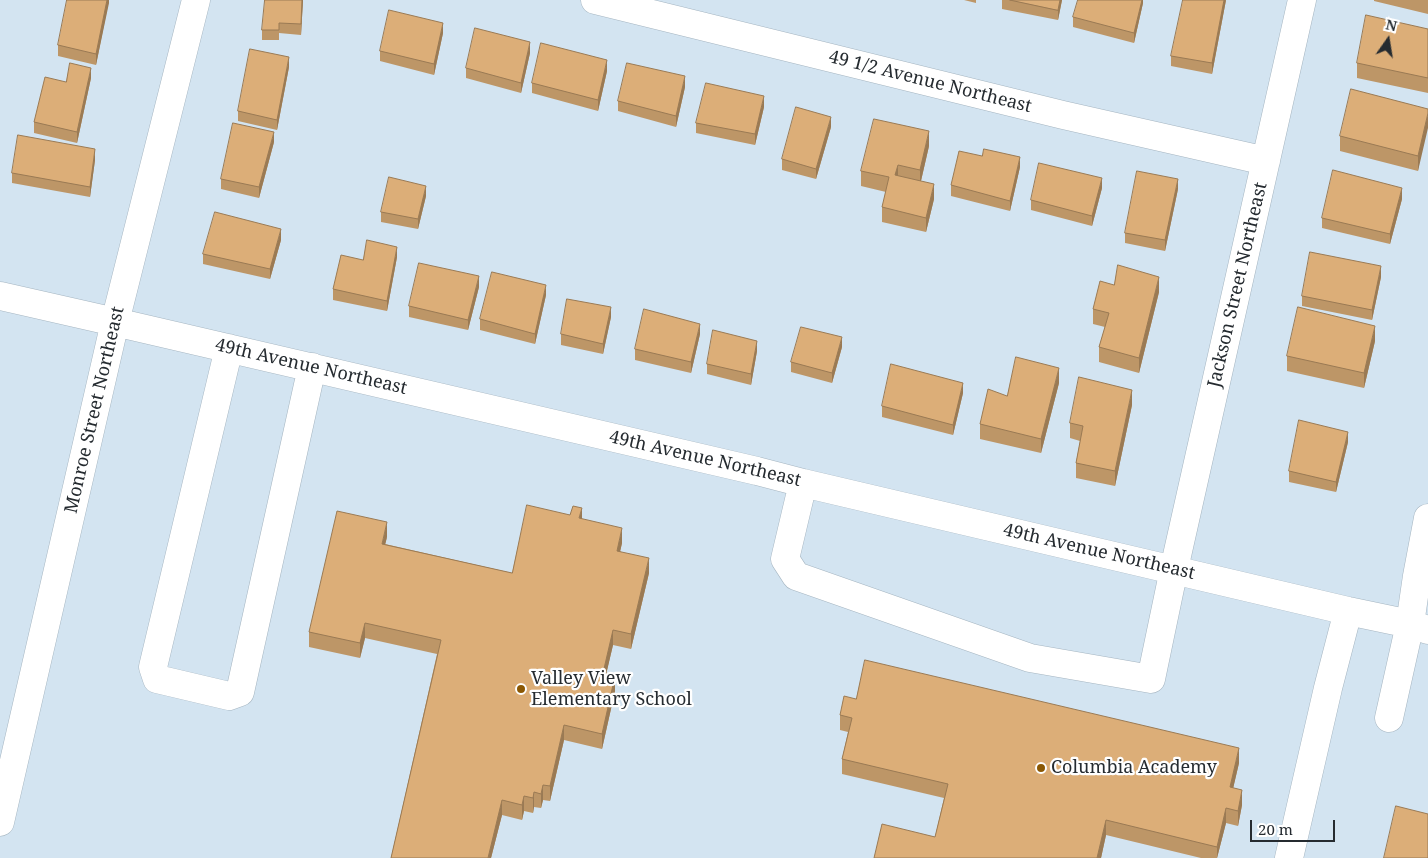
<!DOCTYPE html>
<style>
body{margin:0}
#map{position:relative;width:1428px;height:858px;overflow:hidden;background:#d3e4f1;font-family:"Noto Serif",serif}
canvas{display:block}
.north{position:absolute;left:1363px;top:15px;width:50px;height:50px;-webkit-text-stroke:4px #fff;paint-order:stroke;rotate:13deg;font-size:14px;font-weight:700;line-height:20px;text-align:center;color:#252b30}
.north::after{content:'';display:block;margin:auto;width:18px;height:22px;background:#252b30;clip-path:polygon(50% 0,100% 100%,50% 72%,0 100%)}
.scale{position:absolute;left:1250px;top:820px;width:85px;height:22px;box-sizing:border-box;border:2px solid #252b30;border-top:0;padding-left:6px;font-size:15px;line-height:18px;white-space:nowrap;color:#252b30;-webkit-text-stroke:4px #fff;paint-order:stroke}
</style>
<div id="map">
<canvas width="1428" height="858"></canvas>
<div class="north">N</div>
<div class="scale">20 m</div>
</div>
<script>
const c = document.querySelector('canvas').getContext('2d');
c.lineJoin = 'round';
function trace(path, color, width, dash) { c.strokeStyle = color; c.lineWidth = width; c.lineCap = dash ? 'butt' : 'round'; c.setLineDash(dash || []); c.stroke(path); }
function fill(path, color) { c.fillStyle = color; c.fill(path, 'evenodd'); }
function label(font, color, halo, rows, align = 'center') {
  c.font = font + ' "Noto Serif",serif'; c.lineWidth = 4.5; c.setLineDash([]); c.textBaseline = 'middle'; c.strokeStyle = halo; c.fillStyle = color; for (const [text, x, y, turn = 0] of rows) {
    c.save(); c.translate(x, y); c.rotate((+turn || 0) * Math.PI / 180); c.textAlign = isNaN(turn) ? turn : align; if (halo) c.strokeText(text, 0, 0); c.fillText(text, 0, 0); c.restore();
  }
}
const minor = new Path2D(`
 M595 0 1063 115 1266 161
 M0 296 115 322 757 471 803 483 1348 611 1410 624 1428 630
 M229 348 153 667 157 679 229 696 240 692 312 367
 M803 483 785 559 796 576 1030 658 1151 679 1174 569 1302 0
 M1389 718 1410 624 1417 576 1428 518
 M0 822 115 322 196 0
 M1289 858 1328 688 1348 611`);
trace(minor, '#a5b5c1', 29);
trace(minor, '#fff', 28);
fill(new Path2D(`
 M109 0 96 65 58 56V45Z
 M303 0 301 35 279 33V40H262V30Z
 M964 0H976V3Z
 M1002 0H1062L1058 20 1002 9Z
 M1143 0V3L1134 43 1073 27V17Z
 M1226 0 1212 74 1171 66V56Z
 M1374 0H1428V14L1374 1Z
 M1428 29V93L1357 78V63Z
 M443 33 434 75 380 61V51Z
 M530 53 521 93 466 78V68Z
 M289 67 277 130 238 121V111Z
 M607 71 598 111 532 93V83Z
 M91 78 77 143 34 133V122L66 82Z
 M685 87 676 127 618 111V101Z
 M764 107 755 145 696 133V123Z
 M1428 109 1418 171 1340 151V136Z
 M831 127 816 179 782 170V159Z
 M274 142 259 198 221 189V179Z
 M929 146 921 181 934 199 926 232 882 222V207L886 192 861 186V171Z
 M95 160 90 197 12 183V173Z
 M1020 167 1010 211 951 196V185Z
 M1102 188 1092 226 1031 210V200Z
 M1178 189 1165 251 1125 243V233Z
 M426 196 418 229 381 222V212Z
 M1402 199 1390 244 1322 228V218Z
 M281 240 270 279 203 264V254Z
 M397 257 387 311 333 300V289L363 260Z
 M1381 277 1372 320 1302 306V296Z
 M1114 285 1159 292 1139 373 1099 362V347L1105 327 1093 324V309Z
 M479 287 468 330 409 317V306Z
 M546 295 535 344 480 330V319Z
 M611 317 603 354 561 345V334Z
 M700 334 691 373 635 360V349Z
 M1375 341 1364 388 1287 371V356Z
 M842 347 832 383 791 372V362Z
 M757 351 751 385 707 374V364Z
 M1059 383 1041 453 980 439V424L1007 396Z
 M963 393 953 435 882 417V406Z
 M1132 405 1115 486 1076 478V463L1080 441 1070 438V423Z
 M1348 442 1336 492 1289 482V471Z
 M582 519 622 543 620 551 649 573 631 649 613 645 606 674 615 691 602 749 564 740 550 801 543 800 541 808 534 807 533 813 524 811 522 820 502 815 491 858H391L437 654 365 638 360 658 309 647V632L387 537 385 544 512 573Z
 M856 699 1239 763 1233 788 1242 805 1238 826 1226 823 1217 858H1201L1106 835 1101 858H874L935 837 944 798 842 774V759L848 732 840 730V715Z`), '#bd9667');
fill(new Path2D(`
 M107 0H109V3L96 65V54Z
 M302 0H303L301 35V24Z
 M1060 0H1062L1058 20V10Z
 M1142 0H1143V3L1134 43V33Z
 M1224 0H1226L1212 74V63Z
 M443 23V33L434 75V64Z
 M530 42V53L521 93V83Z
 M289 57V67L277 130V120Z
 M607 60V71L598 111V100Z
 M91 68V78L77 143V132Z
 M685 76V87L676 127V116Z
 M764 96V107L755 145V134Z
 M1428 113V128L1418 171V156Z
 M831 117V127L816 179V169Z
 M929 131V146L920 185V170Z
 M274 132V142L259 198V187Z
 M95 149V160L90 197V187Z
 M1020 157V167L1010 211V201Z
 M898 165V180L895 175Z
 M1102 178V188L1092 226V216Z
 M1178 179V189L1165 251V240Z
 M934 184V199L926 232V218Z
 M426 186V196L418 229V219Z
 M1402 188V199L1390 244V234Z
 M281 229V240L270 279V269Z
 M397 247V257L387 311V301Z
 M1381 266V277L1372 320V310Z
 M479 276V287L468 330V320Z
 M1159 277V292L1139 373V358Z
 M546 285V295L535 344V334Z
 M611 307V317L603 354V344Z
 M700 324V334L691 373V362Z
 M1375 326V341L1364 388V373Z
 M842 337V347L832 383V373Z
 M757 341V351L751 385V374Z
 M1059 368V383L1041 453V439Z
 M963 383V393L953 435V425Z
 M1132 390V405L1115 486V471Z
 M1348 432V442L1336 492V482Z
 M582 508V523L579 518Z
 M387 522V537L382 558V544Z
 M622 528V543L617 566V551Z
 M649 558V573L631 649V634Z
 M365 623V638L360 658V643Z
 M613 630V645L603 688V673Z
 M615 676V691L602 749V734Z
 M564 725V740L550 801V786Z
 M1239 748V763L1230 802V787Z
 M543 785V800L541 808V794Z
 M1242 790V805L1238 826V811Z
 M534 792V807L533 813V798Z
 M524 796V811L522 820V805Z
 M502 800V815L491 858H488Z
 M1226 808V823L1217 858V847Z
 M1106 820V835L1101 858H1097Z`), '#9a7a54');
const building = new Path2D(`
 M67 0H107L96 54 58 45Z
 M265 0H302L301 24 279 23V30H262Z
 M1010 0H1060L1058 10Z
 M1078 0H1142L1134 33 1073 17Z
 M1183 0H1224L1212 63 1171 56Z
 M389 10 443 23 434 64 380 51Z
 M1366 15 1428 29V78L1357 63Z
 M475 28 530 42 521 83 466 68Z
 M541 43 607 60 598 100 532 83Z
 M250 49 289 57 277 120 238 111Z
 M70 63 91 68 77 132 34 122 45 77 66 82Z
 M627 63 685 76 676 116 618 101Z
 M706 83 764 96 755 134 696 123Z
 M1351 89 1428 109V113L1418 156 1340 136Z
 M796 107 831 117 816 169 782 159Z
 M874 119 929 131 920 170 898 165 895 175 934 184 926 218 882 207 889 177 861 171Z
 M233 123 274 132 259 187 221 179Z
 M18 135 95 149 90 187 12 173Z
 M984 149 1020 157 1010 201 951 185 959 151 982 156Z
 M1039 163 1102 178 1092 216 1031 200Z
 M1333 170 1402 188 1390 234 1322 218Z
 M1137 171 1178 179 1165 240 1125 233Z
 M389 177 426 186 418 219 381 212Z
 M215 212 281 229 270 269 203 254Z
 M367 240 397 247 387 301 333 289 341 255 363 260Z
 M1310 252 1381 266 1372 310 1302 296Z
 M419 263 479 276 468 320 409 306Z
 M1118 265 1159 277 1139 358 1099 347 1109 313 1093 309 1100 281 1114 285Z
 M492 272 546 285 535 334 480 319Z
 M567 299 611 307 603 344 561 334Z
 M1298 307 1375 326 1364 373 1287 356Z
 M644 309 700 324 691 362 635 349Z
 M801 327 842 337 832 373 791 362Z
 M713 330 757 341 751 374 707 364Z
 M1016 357 1059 368 1041 439 980 424 988 389 1007 396Z
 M891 364 963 383 953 425 882 406Z
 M1079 377 1132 390 1115 471 1076 463 1083 426 1070 423Z
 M1299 420 1348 432 1336 482 1289 471Z
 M527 505 570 515 573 506 582 508 579 518 622 528 617 551 649 558 631 634 613 630 603 673 615 676 602 734 564 725 550 786 543 785 541 794 534 792 533 798 524 796 522 805 502 800 488 858H391L441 640 365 623 360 643 309 632 337 511 387 522 382 544 512 573Z
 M865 660 1239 748 1230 787 1242 790 1238 811 1226 808 1217 847 1106 820 1097 858H874L882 824 935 837 948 784 842 759 852 718 840 715 844 696 856 699Z
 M1396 806 1428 814V858H1384Z`);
fill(building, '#dcae78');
trace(building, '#9a7a54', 1);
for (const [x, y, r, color] of [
 [521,689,5,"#8b5804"],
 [1041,768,5,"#8b5804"]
]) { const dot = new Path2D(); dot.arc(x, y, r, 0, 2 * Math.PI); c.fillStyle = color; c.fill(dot); trace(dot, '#fff', 2); }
label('18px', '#252b30', '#fff', [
 ["49 1/2 Avenue Northeast",930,82,14],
 ["Jackson Street Northeast",1238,285,-77],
 ["49th Avenue Northeast",311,367,13],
 ["Monroe Street Northeast",95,410,-77],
 ["49th Avenue Northeast",705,459,13],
 ["49th Avenue Northeast",1099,552,13]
]);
label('18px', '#252b30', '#fff', [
 ["Valley View",531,679],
 ["Elementary School",531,700],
 ["Columbia Academy",1051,768]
], 'left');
</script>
